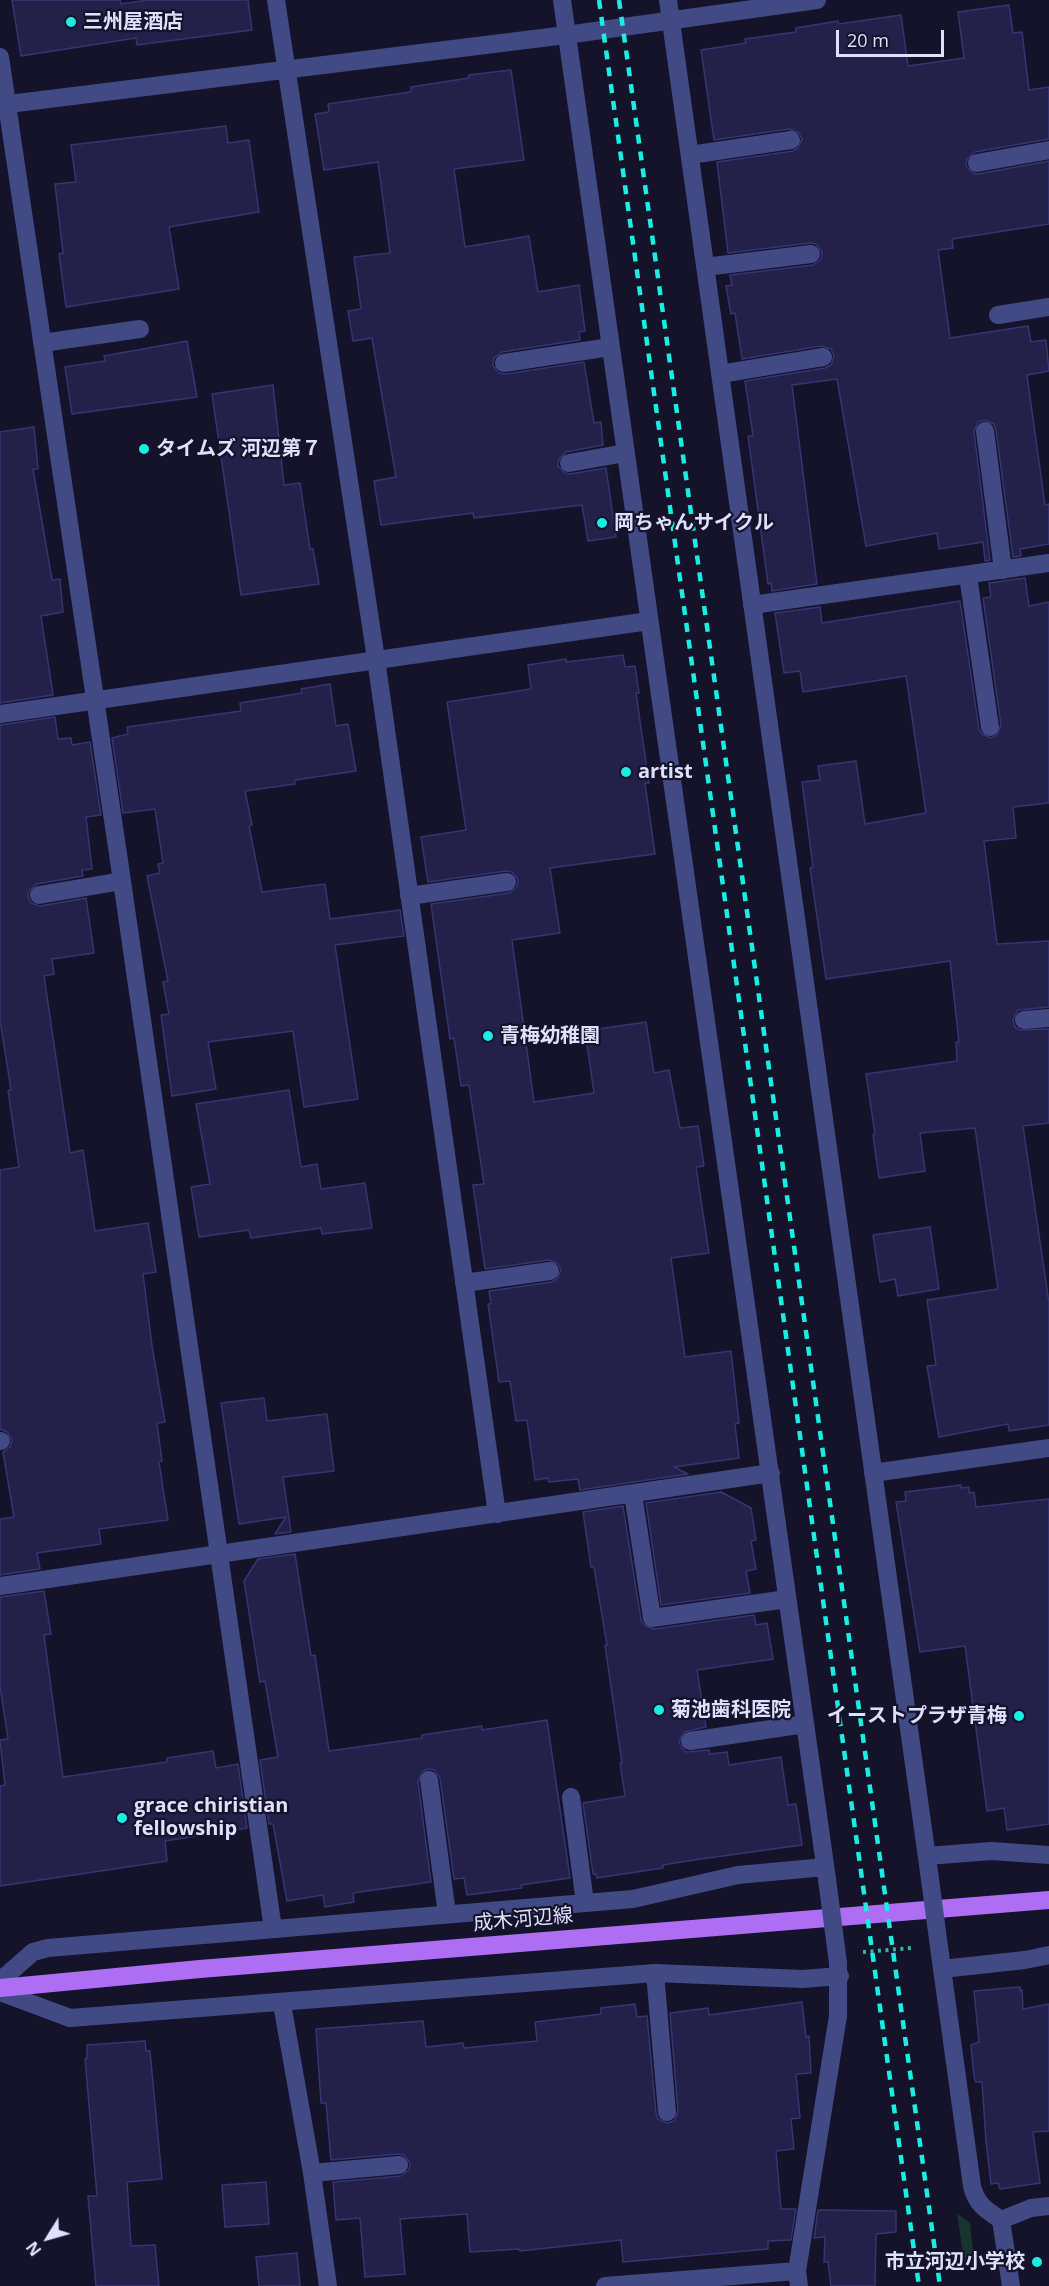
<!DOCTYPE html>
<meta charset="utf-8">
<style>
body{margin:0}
#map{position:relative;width:1049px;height:2286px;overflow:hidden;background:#14132a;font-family:"Open Sans",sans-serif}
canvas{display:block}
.north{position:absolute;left:18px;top:2208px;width:60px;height:60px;-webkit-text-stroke:4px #14132a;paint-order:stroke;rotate:233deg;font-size:16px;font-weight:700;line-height:24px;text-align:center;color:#dfe0fd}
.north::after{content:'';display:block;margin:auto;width:21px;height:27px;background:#dfe0fd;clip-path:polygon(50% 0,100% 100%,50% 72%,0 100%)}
.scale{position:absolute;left:836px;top:30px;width:108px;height:27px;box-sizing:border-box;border:3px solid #dfe0fd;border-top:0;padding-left:8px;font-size:18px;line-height:21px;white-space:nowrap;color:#dfe0fd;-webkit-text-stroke:4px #14132a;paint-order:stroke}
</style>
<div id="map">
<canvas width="1049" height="2286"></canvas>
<div class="north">N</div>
<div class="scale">20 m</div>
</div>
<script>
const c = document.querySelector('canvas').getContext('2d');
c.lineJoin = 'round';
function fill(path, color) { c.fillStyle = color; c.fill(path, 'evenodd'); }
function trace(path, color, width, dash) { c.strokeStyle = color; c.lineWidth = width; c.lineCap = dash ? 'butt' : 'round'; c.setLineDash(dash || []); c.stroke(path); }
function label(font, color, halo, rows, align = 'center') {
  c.font = font + ' "Open Sans","Noto Sans JP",sans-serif'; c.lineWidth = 4.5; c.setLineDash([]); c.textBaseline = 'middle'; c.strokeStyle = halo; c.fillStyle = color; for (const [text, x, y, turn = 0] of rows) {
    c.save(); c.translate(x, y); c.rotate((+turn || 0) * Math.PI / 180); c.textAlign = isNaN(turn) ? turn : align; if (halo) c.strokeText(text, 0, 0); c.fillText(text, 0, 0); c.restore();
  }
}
fill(new Path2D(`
 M957 2213 970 2223 974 2261 964 2262Z`), '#17342f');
const building = new Path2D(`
 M12 0H120L121 4 148 0H248L252 30 137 45 136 38 21 56Z
 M1009 5 1013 33 1022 32 1029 90 1049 87V139L975 152 967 159 966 166 973 173 978 174 1049 161V224L952 239 953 248 938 250 950 338 1028 326 1031 342 1046 340 1049 371 1027 375 1045 505 1049 504V544L1020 549 1021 556 1013 557 996 430 994 424 984 420 978 422 974 432 990 560 985 561 983 542 939 549 937 533 866 546 837 379 792 385 817 584 772 591 771 583 768 584 748 436H753L745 381 825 368 831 365 834 356 831 349 821 346 742 359 735 313 731 314 726 286 732 285 730 275 813 265 821 259 822 252 816 244 810 243 728 253 717 162 793 151 798 148 802 139 799 133 789 129 714 140 701 50 746 43 745 39 796 32V28L838 21 839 24 901 15 908 66 964 58 958 12Z
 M511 70 524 160 454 169 465 247 529 236 538 292 579 285 585 331 579 332 580 340 502 352 494 358 493 365 499 373 506 374 584 362 594 423 601 422 603 445 566 452 559 459 558 466 565 473 570 474 606 468 616 537 588 541 582 505 474 518 473 513 381 525 374 481 396 477 372 338 353 341 348 311 361 309 354 257 390 253 378 162 324 170 315 114 329 112 328 104 411 92V87L469 78V75Z
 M226 126 228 143 249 140 259 212 169 227 179 289 66 307 59 254 63 253 55 184 76 182 71 145Z
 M187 341 197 397 72 414 65 367 105 361 104 356Z
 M273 385 284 485 300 483 310 549H313L319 584 241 595 212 394Z
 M34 427 38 469H33L52 580 60 579 63 612 41 616 53 695 0 703V432Z
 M1025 578 1029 606 1049 602V803L1013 807 1016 838 984 841 997 944 1049 941V1007L1018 1010 1013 1020 1015 1027 1020 1030 1049 1029V1123L1023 1126 1049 1303V1425L1009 1431 1008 1424 939 1437 927 1366 936 1365 927 1300 998 1289 975 1128 920 1133 925 1171 879 1178 873 1135 875 1134 866 1074 957 1061 956 1042H959L950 961 826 979 810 868 813 867 802 782 820 780 818 766 856 761 865 824 926 813 906 676 803 692 800 671 784 673 775 613 820 607 822 623 960 601 979 729 982 734 991 738 997 735 1001 725 983 598 991 597 989 583Z
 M623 655 625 667 635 666 639 693H636L649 783H645L655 854 550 868 560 933 512 940 534 1102 594 1093 585 1031 646 1022 654 1073 669 1070 680 1128 698 1126 704 1166 696 1167 709 1253 671 1258 685 1357 731 1351 739 1423 735 1424 739 1458 674 1467 688 1474 580 1490 578 1479 549 1482 548 1478 535 1480 527 1420 516 1421 510 1381 499 1382 488 1304H491L489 1291 552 1282 557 1279 561 1270 558 1264 549 1260 485 1269 473 1185 484 1184 469 1085 461 1086 454 1038 450 1039 431 904 509 893 517 887 518 880 512 872 506 871 428 882 421 837 466 830 447 702 531 689 528 665 566 659 567 662Z
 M330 684 336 726 348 724 356 771 295 780V784L245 791 252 825 249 826 262 892 325 884 330 919 400 910 404 936 335 945 358 1099 304 1107 293 1031 208 1042 216 1089 172 1096 161 1015 169 1014 163 982 168 981 147 876 160 873 158 864 163 863 155 809 123 813 112 738 128 734 127 727 241 711 240 703 302 693 301 689Z
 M55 717 58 739 71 738 72 745 90 742 101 815 86 817 92 869 82 870 83 876 37 884 29 891 28 896 31 903 40 906 86 898 94 953 52 959 54 974 44 976 70 1153 83 1150 95 1231 148 1223 156 1272 143 1274 152 1346 165 1422 157 1423 162 1461 159 1462 168 1520 99 1529 101 1544 37 1553 40 1569 0 1575V1519L14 1517 3 1452 10 1447 12 1440 7 1432 0 1429V1170L19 1167 8 1090H11L0 1020V725Z
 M289 1090 301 1167 317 1164 321 1189 365 1183 372 1228 322 1234 321 1228 251 1238 249 1230 199 1237 191 1187 210 1184 196 1104Z
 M930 1227 939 1289 898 1296 895 1279 880 1282 873 1235Z
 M264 1398 267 1421 327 1414 334 1471 283 1477 291 1532 275 1534 286 1517 239 1524 221 1403Z
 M961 1485V1488L969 1487V1493L974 1492 976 1507 1049 1499V1824L1007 1830 1004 1808 987 1811 965 1646 920 1652 896 1502 906 1501 905 1492Z
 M721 1492 751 1508 756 1540 751 1541 756 1569 746 1571 750 1593 661 1605 646 1503Z
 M623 1506 641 1620 644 1625 654 1629 754 1615 756 1625 767 1623 773 1659 697 1670 706 1727 684 1732 679 1742 682 1748 686 1752 709 1750 710 1754 727 1752 729 1765 781 1757 788 1805 796 1804 802 1845 694 1860 663 1865V1868L597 1878 596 1874H593L583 1803 625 1796 620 1763H622L605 1645H607L594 1567H591L583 1512Z
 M295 1554 311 1656 315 1655 329 1751 422 1738V1735L482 1726V1730L547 1720 570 1878 521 1885 522 1888 467 1895 464 1878 454 1879 440 1778 434 1770 428 1769 422 1772 418 1782 431 1882 353 1893 354 1902 325 1907 323 1895 287 1901 273 1824H269L260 1760 278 1757 265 1681 260 1682 244 1581 258 1559Z
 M44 1591 51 1634 44 1635 63 1777 167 1762V1758L213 1751 216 1768 238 1764 247 1828 165 1841 167 1861 0 1886V1786L5 1785 0 1740 8 1739 0 1686V1597Z
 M1020 1987V1991L1022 1990 1023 2009 1049 2004V2131L1033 2132 1040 2183 1000 2189 998 2183 991 2184 986 2141 982 2082H976L974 2077 971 2045 979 2042 974 1991Z
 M802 2002 806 2037 809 2036 811 2073 796 2074 800 2118 791 2119 794 2149 776 2151 781 2209H796L791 2240 768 2241V2249L623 2262 621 2240 520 2251 519 2249 470 2252 467 2214 400 2219 405 2274 365 2277 360 2218 336 2220 333 2182 401 2176 409 2170 410 2163 404 2155 398 2154 331 2160 326 2103H321L316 2029 423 2021 426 2047 463 2043 464 2048 537 2041 535 2022 601 2014V2008L635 2004 637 2017 647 2016 656 2113 658 2119 667 2123 674 2121 678 2111 670 2013 708 2008 709 2015Z
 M145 2041 146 2051H150L162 2179 127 2182 131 2246 155 2245 159 2286H96L88 2196H97L85 2059 87 2058V2045Z
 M266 2182 269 2224 225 2227 222 2185Z
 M818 2210 896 2211V2232L876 2234 875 2286H831L828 2262H824L825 2237 814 2238Z
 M297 2253 300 2286H259L256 2257Z`);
fill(building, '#23214a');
trace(building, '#373474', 1.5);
trace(new Path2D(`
 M863 1952 912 1948`), '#3ab59b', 4, [3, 4.5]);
trace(new Path2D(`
 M276 0 376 659 497 1514
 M562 0 827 1879
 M668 0 929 1872
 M0 57 122 881 273 1929
 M0 105 566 35 817 0
 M690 155 791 140
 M977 163 1049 150
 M705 267 811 254
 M998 315 1049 307
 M42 343 140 329
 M504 363 610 347
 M720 374 823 357
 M985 431 1003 570
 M569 463 625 453
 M968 576 990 727
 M752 605 1049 563
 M0 714 649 621
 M39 895 122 881
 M409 896 507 882
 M1024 1020 1049 1018
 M464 1283 550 1271
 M0 1441H1
 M873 1473 1049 1448
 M633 1494 652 1618 787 1599
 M0 1586 771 1473
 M690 1741 805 1724
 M429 1780 447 1914
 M571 1797 585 1903
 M927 1856 991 1851 1049 1855
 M940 1954 972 2186C976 2204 986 2210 1001 2220L1011 2286
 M942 1969 1025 1960 1049 1955
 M655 1973 667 2112
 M0 1981 33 1952 48 1948 633 1899 738 1875 825 1867
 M0 1992 70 2018 655 1973 803 1979 840 1976
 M282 2004 312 2173 328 2286
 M312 2173 399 2165
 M1001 2220 1031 2208 1049 2206
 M605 2286 797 2271
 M799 2286 797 2271 838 2016V1964`), '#424a86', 18);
trace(new Path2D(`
 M0 1988 200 1969 1049 1900`), '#ae6ef4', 18);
trace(new Path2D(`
 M599 0 919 2286
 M619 0 940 2286`), '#1aeee3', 4.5, [9, 8]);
trace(new Path2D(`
 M929 1872 940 1954
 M827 1879 838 1963`), '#424a86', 18);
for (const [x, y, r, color] of [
 [71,22,6,"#1aeee3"],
 [144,449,6,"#1aeee3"],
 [602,523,6,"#1aeee3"],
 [626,772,6,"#1aeee3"],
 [488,1036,6,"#1aeee3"],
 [659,1710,6,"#1aeee3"],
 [1019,1716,6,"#1aeee3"],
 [122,1818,6,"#1aeee3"],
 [1037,2262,6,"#1aeee3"]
]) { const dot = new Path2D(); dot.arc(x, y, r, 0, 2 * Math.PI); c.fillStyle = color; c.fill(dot); trace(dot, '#14132a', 2); }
label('bold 20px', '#dfe0fd', '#14132a', [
 ["三州屋酒店",83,22],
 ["タイムズ 河辺第７",156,449],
 ["岡ちゃんサイクル",614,523],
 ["artist",638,772],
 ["青梅幼稚園",500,1036],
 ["菊池歯科医院",671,1710],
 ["イーストプラザ青梅",1007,1716,"right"],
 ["grace chiristian",134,1806],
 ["fellowship",134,1829],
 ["市立河辺小学校",1025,2262,"right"]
], 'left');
label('20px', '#dfe0fd', '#14132a', [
 ["成木河辺線",523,1920,-5]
]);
</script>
